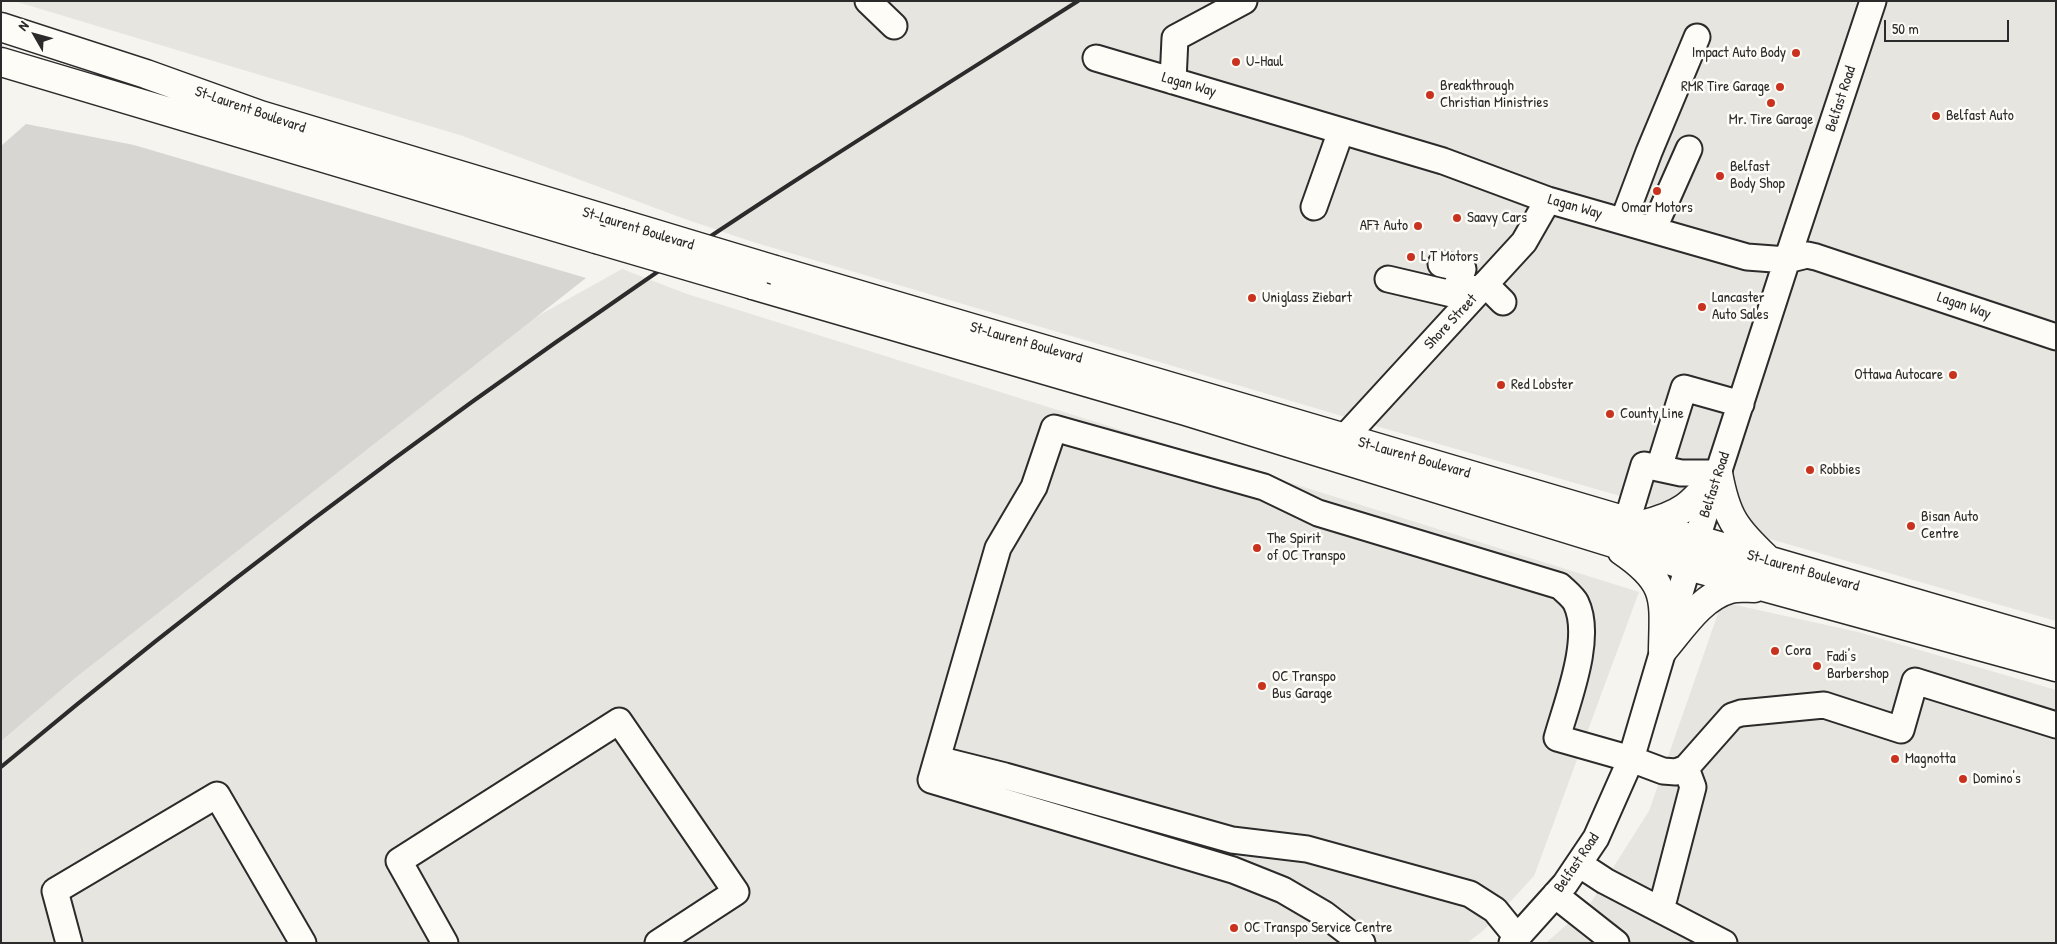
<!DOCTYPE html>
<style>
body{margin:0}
#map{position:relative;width:2057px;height:944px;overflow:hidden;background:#f5f4ef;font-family:"Patrick Hand",sans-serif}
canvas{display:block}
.frame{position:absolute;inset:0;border:2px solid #2b2b2b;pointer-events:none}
.north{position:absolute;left:10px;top:10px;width:50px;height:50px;-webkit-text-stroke:4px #fdfcf7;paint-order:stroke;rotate:308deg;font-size:14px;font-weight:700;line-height:20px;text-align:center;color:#2b2b2b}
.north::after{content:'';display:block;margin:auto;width:18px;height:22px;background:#2b2b2b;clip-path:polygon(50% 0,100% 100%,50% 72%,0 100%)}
.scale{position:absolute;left:1884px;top:20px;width:125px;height:22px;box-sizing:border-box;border:2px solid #2b2b2b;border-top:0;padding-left:6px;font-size:15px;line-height:18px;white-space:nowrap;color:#2b2b2b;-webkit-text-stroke:4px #fdfcf7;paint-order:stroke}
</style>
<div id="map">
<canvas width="2057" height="944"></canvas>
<div class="frame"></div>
<div class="north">N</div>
<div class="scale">50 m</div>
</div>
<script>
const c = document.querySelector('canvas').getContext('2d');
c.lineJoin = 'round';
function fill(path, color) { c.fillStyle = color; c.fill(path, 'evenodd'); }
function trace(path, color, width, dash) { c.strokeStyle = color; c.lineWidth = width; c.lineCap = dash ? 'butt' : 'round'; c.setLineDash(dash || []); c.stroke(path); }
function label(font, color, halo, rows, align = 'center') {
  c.font = font + ' "Patrick Hand",sans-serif'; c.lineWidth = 5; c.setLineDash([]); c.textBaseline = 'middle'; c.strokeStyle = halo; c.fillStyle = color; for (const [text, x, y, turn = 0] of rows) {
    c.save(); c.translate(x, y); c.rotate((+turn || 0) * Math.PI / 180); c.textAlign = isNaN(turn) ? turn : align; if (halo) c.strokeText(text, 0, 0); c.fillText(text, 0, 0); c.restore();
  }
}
fill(new Path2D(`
 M14 1H2056V621L1376 426 753 242 682 218 463 136Z
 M622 269 687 294 1639 592 1534 876 1484 930 1467 943H1V723L502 336Z
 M1722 602 1858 632 2056 690V943H1546L1590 904 1649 811Z`), '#e6e5e0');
fill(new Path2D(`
 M26 124 134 145 586 278 75 678 1 741V146Z`), '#d7d6d2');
const minor = new Path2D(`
 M868 1 894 26
 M1096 58 1443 161 1548 200 1747 257 1787 260 1807 255 1816 257 2056 337
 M1173 81 1175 38 1244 1
 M1314 207 1341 131
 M1623 221 1649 152 1697 37
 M1653 230 1689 149
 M1441 264 1463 269 1457 285
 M1388 279 1452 294 1457 285 1480 290
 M1485 284 1503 302
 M1345 437 1524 242 1548 200
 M1659 468 1684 388 1741 404
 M1627 521 1644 465 1681 473H1718
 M937 759 931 780 1233 870 1283 890 1324 914 1362 943
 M1579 864 1605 881 1724 943
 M1555 895 1616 943
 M1661 910 1693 787 1686 768
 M1517 937 1495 910 1470 894 1307 849 1232 840 1005 776 937 759 998 548 1034 487 1054 428 1264 487 1318 513 1560 586C1565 591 1573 597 1576 603 1593 638 1567 702 1557 738L1631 759 1663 771 1676 772 1686 768 1732 716 1741 713 1824 705 1901 730 1915 681 2056 725
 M69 943 55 891 217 795 303 943
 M445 943 399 861 619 721 736 892 658 943
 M1512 943 1565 884 1596 838 1631 759 1688 566 1787 260 1873 1`);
const major = new Path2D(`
 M1 27 146 74 260 115 619 223
 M1 62 596 239
 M775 270 1640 525 1698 540 2056 644
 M753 285 1186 411 1688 566 2056 667
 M1718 473C1726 517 1735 529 1767 559
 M1641 525C1682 515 1691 506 1718 473
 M1622 551C1669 583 1664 599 1663 650
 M1663 650C1682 628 1701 597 1730 589 1737 587 1746 588 1754 588`);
trace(minor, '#2b2b2b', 29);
trace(major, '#2b2b2b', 31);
trace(minor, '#fdfcf7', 25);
trace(major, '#fdfcf7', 28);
trace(new Path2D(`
 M1 767C205 597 418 436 637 286 781 187 930 95 1078 1`), '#2b2b2b', 4);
const majorBridge = new Path2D(`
 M619 223 775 270
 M596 239 753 285`);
trace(majorBridge, '#2b2b2b', 31, []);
trace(majorBridge, '#fdfcf7', 28);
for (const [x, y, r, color] of [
 [1796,53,5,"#c8321e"],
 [1236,62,5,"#c8321e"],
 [1780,87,5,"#c8321e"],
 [1430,95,5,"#c8321e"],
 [1771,103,5,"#c8321e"],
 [1936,116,5,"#c8321e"],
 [1720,176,5,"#c8321e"],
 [1657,191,5,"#c8321e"],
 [1457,218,5,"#c8321e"],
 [1418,226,5,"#c8321e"],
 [1411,257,5,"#c8321e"],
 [1252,298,5,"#c8321e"],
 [1702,307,5,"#c8321e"],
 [1953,375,5,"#c8321e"],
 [1501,385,5,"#c8321e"],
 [1610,414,5,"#c8321e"],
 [1810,470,5,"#c8321e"],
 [1911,526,5,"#c8321e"],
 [1257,548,5,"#c8321e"],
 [1775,651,5,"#c8321e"],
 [1817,666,5,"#c8321e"],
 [1262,686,5,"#c8321e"],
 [1895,759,5,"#c8321e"],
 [1963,779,5,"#c8321e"],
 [1234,928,5,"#c8321e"]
]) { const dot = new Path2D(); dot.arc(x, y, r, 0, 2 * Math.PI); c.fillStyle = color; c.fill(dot); trace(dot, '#fdfcf7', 2); }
label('15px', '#2b2b2b', '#fdfcf7', [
 ["Impact Auto Body",1786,53,"right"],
 ["U-Haul",1246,62],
 ["Breakthrough",1440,86],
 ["Christian Ministries",1440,103],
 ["RMR Tire Garage",1770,87,"right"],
 ["Belfast Auto",1946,116],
 ["Mr. Tire Garage",1771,120,"center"],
 ["Belfast",1730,167],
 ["Body Shop",1730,184],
 ["Omar Motors",1657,208,"center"],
 ["Saavy Cars",1467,218],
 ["AF7 Auto",1408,226,"right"],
 ["L T Motors",1421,257],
 ["Uniglass Ziebart",1262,298],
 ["Lancaster",1712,298],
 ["Auto Sales",1712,315],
 ["Ottawa Autocare",1943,375,"right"],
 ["Red Lobster",1511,385],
 ["County Line",1620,414],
 ["Robbies",1820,470],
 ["Bisan Auto",1921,517],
 ["Centre",1921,534],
 ["The Spirit",1267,539],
 ["of OC Transpo",1267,556],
 ["Cora",1785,651],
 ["Fadi's",1827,657],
 ["Barbershop",1827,674],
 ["OC Transpo",1272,677],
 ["Bus Garage",1272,694],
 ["Magnotta",1905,759],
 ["Domino's",1973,779],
 ["OC Transpo Service Centre",1244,928]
], 'left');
label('15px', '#2b2b2b', '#fdfcf7', [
 ["Lagan Way",1189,85,16],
 ["Belfast Road",1841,99,-72],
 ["St-Laurent Boulevard",250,110,19],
 ["Lagan Way",1575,207,16],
 ["St-Laurent Boulevard",638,229,17],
 ["Lagan Way",1964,306,19],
 ["Shore Street",1451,322,-47],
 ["St-Laurent Boulevard",1026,343,16],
 ["St-Laurent Boulevard",1414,458,16],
 ["Belfast Road",1715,485,-72],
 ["St-Laurent Boulevard",1803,571,16],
 ["Belfast Road",1577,863,-56]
]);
</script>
